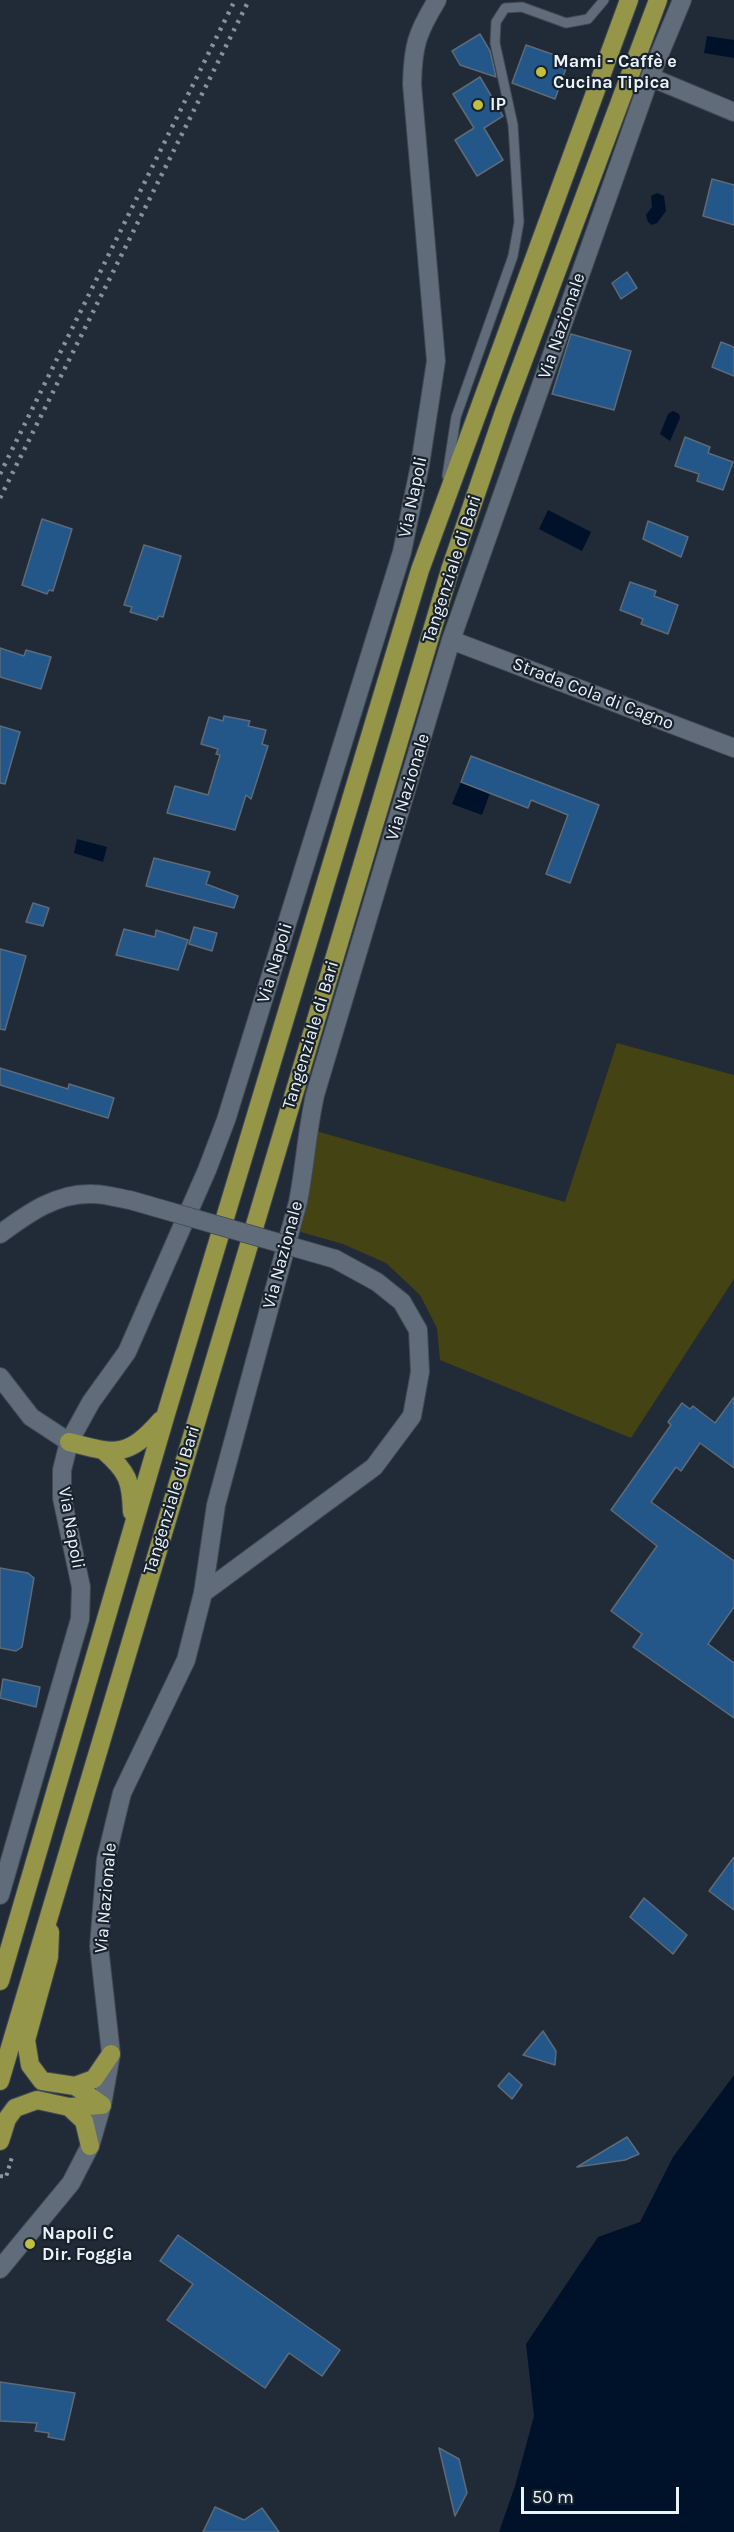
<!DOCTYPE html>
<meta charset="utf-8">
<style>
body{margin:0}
#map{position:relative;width:734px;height:2532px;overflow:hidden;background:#212b37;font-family:Karla,sans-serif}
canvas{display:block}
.scale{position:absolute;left:521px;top:2487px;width:158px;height:27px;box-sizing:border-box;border:3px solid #ebf2fa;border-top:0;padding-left:8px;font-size:18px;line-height:21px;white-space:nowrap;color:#ebf2fa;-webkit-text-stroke:4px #18222d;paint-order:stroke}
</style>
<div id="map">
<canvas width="734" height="2532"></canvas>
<div class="scale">50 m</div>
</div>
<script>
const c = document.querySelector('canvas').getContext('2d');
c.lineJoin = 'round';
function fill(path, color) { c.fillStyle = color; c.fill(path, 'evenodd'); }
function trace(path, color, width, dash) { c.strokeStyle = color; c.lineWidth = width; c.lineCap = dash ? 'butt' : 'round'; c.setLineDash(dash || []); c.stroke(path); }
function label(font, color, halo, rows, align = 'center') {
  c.font = font + ' Karla,sans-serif'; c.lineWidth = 4.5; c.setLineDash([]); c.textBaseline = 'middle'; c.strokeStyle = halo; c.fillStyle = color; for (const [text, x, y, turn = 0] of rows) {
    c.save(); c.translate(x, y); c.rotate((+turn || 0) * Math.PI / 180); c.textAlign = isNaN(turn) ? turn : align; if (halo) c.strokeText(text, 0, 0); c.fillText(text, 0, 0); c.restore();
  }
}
fill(new Path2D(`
 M617 1043 734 1075V1279L631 1438 440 1360 437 1328 420 1295 386 1263 343 1244 283 1227 309 1129 565 1202Z`), '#444313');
fill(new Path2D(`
 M707 36 734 40V58L704 53Z
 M657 193 664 196 666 211 657 223 652 225 648 222 646 215 652 207 651 196Z
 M673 411 679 414 680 418 670 441 660 434 668 414Z
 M548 510 591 532 582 551 539 529Z
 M461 782 490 793 482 815 452 804Z
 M77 839 107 847 103 862 74 853Z
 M734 2075V2532H499L515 2486 534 2416 526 2344 598 2237 640 2222 673 2157Z`), '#00112a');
const building = new Path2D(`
 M480 34 490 51 496 77 460 65 452 51Z
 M526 45 569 60 555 99 512 83Z
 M480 77 503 116 484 128 503 160 477 176 455 140 474 128 453 94Z
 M712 179 734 185V225L703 216Z
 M627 272 637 288 621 299 612 283Z
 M571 334 631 351 614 410 552 394Z
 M721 342 734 347V376L712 367Z
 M685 437 710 447 708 453 733 462 723 490 697 481 699 474 675 466Z
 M42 519 72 529 53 591 49 590 47 594 22 585Z
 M648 521 688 537 681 557 643 539Z
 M144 545 181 556 163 617 159 616 157 620 130 612 132 607 124 605Z
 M630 582 656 591 654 596 678 605 668 634 641 624 643 619 620 610Z
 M0 648 24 656 26 650 51 657 41 689 0 677Z
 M224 716 250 721 248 726 266 730 262 744 268 746 251 799 246 795 235 830 167 813 175 786 208 795 220 755 216 754 218 749 201 744 209 717 223 721Z
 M0 726 20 732 5 784 0 783Z
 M471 756 599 805 570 883 546 874 568 815 531 800 528 808 461 782Z
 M154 858 210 872 206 884 238 896 234 908 146 886Z
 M33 903 49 908 43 926 26 922Z
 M194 927 217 933 212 951 189 944Z
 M124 929 155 937 156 930 188 940 178 970 116 955Z
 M0 949 26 956 5 1030 0 1029Z
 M0 1068 68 1089 69 1084 114 1098 108 1118 0 1085Z
 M734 1397V1468L700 1443 681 1471 676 1467 651 1502 734 1561V1607L708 1644 734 1663V1718L633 1647 642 1634 611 1611 657 1546 611 1510 671 1425 668 1422 682 1403 690 1409 693 1406 715 1423Z
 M0 1568 28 1573 34 1578 22 1647 16 1651 0 1648Z
 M3 1679 40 1687 36 1707 0 1698Z
 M734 1857V1910L709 1891Z
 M644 1898 687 1935 673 1954 630 1917Z
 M543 2031 556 2051 555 2065 523 2055Z
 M509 2073 522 2085 512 2099 498 2086Z
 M627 2137 639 2154 625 2160 577 2167Z
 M178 2235 340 2350 322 2376 289 2353 265 2388 167 2320 193 2284 160 2261Z
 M0 2382 75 2393 64 2440 48 2437 49 2433 35 2431 37 2423 0 2421Z
 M439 2448 459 2459 467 2493 455 2516Z
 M215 2507 244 2520 262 2508 279 2532H203Z`);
fill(building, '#23578a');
trace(building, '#5e6a77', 1.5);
const service = new Path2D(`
 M447 476 456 417 513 256 519 222 513 125 495 43 496 22 505 8 522 7 566 23 588 19 604 0`);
const minor = new Path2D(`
 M650 77 734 112
 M451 640 734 748
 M203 1593 216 1505 298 1202C305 1166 307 1131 315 1095L451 640 650 77 682 0
 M0 1895 80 1619 81 1587 62 1498V1470L69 1442 91 1402 127 1352 207 1170 226 1120 402 552 420 465 436 361 412 84C413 45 417 33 437 0`);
const tertiary = new Path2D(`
 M0 1234C27 1214 57 1192 93 1194 105 1194 118 1198 130 1200
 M0 1377 31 1417 69 1442
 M0 2269 71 2183 90 2146 102 2105 111 2054 99 1946 106 1859 122 1793 186 1660 203 1593 374 1467 412 1416 420 1372 418 1330 402 1302 377 1282 335 1259`);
const trunk = new Path2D(`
 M69 1442C115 1454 127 1459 161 1420
 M104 1451C128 1472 131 1481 132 1512
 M50 1932 49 1957 26 2040 30 2065 42 2081 75 2086 102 2105
 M0 1981 166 1414 420 570 629 0
 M0 2081 450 570 504 412 658 0
 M75 2086 94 2079 111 2054
 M69 2107 84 2121 90 2146
 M0 2141 7 2119 15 2108 37 2100 69 2107 102 2105`);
trace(service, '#404953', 11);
trace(minor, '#404953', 20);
trace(tertiary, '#404953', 20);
trace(trunk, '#404953', 20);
trace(new Path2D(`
 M0 2176 6 2177 12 2157`), '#9098a2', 4, [3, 4.5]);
trace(service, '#606c79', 9);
trace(minor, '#606c79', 18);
trace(tertiary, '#606c79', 18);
trace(trunk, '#969649', 18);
trace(new Path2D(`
 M0 474 235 0
 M0 498 249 0`), '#88909a', 4.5, [3, 6]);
const tertiaryBridge = new Path2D(`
 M130 1200 335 1259`);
trace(tertiaryBridge, '#404953', 20, []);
trace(tertiaryBridge, '#606c79', 18);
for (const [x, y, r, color] of [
 [541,72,6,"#c1be40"],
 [478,105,6,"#c1be40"],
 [30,2244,6,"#c1be40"]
]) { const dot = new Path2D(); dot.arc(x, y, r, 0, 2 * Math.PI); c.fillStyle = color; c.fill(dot); trace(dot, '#18222d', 2); }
label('bold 18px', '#ebf2fa', '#18222d', [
 ["Mami - Caffè e",553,62],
 ["Cucina Tipica",553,83],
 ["IP",490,105],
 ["Napoli C",42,2234],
 ["Dir. Foggia",42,2255]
], 'left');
label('18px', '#ebf2fa', '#18222d', [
 ["Via Nazionale",562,326,-71],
 ["Via Napoli",413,497,-78],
 ["Tangenziale di Bari",452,569,-72],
 ["Strada Cola di Cagno",593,694,21],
 ["Via Nazionale",408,787,-73],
 ["Via Napoli",275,963,-73],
 ["Tangenziale di Bari",311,1035,-73],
 ["Via Nazionale",283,1255,-75],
 ["Tangenziale di Bari",172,1500,-73],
 ["Via Napoli",71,1528,80],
 ["Via Nazionale",106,1898,-85]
]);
</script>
